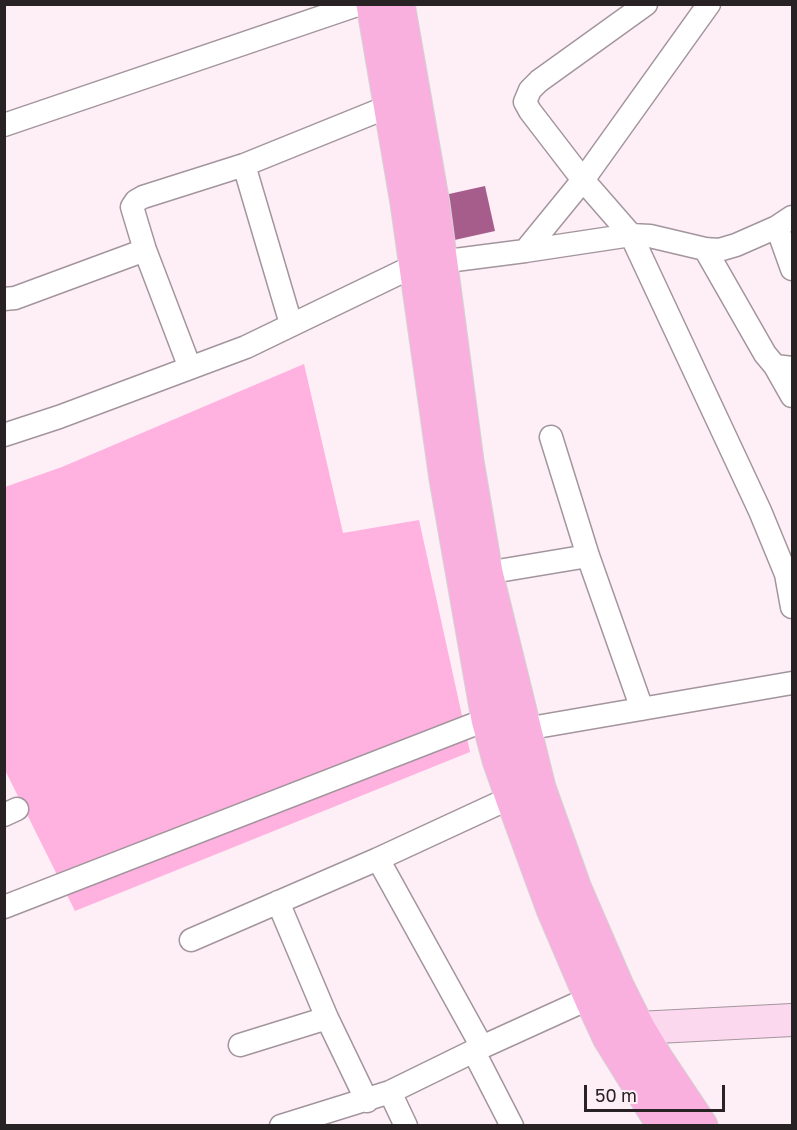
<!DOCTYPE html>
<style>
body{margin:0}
#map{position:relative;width:797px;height:1130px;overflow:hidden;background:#feeef6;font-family:"Golos Text",sans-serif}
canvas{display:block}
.frame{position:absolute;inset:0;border:6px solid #282225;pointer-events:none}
.scale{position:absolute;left:584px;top:1085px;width:141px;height:27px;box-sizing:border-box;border:3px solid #282225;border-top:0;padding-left:8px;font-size:18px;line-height:21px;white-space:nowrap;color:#282225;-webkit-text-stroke:4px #feeef6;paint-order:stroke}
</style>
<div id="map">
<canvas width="797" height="1130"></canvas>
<div class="frame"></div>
<div class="scale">50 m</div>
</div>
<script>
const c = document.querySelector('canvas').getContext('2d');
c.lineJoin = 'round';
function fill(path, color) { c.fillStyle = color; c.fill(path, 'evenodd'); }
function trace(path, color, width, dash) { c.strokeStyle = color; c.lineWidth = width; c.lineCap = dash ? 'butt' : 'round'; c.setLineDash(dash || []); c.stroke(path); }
fill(new Path2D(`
 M304 364 343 533 419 520 470 752 75 911 5 770V487L62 467Z`), '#ffb1df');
fill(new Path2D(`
 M485 186 495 231 450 241 440 196Z`), '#a75d8b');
const street = new Path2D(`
 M646 4 539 81 530 90 525 102 530 111 583 180 631 235 760 511 786 574 792 607
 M4 125 360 4
 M244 165 291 324
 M777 227 792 269
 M705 249 765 354 775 366 792 368
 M525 251 631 235 650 236 705 249 719 250 736 245 777 227 792 217
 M4 299 15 298 145 250
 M775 366 792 396
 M190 368 145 250 132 207 136 201 143 197 244 165 390 106
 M4 435 59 417 246 347 416 265 525 251 583 180 709 4
 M551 437 588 556 642 709
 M486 573 588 556
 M525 729 792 683
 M4 815 17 809
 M378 859 482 1047
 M278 902 327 1018 367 1101
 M4 907 488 719 501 716
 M191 940 378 859 512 797
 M240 1045 327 1018
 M474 1052 512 1126
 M390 1092 406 1126
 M281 1126 390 1092 482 1047 603 992`);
const secondary = new Path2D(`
 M615 1035 638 1028 792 1020`);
const primary = new Path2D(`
 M373 4 407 203 446 479 488 719 499 760 512 797 553 909 591 998 609 1037 664 1126
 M398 4 433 204 467 461 486 573 539 788 575 889 617 986 638 1028 657 1060 701 1126`);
trace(street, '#a3959d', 25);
trace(secondary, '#a3959d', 34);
trace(primary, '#d4d3d3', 35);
trace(street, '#fff', 22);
trace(secondary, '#fcd8ee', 32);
trace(primary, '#f9b0de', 33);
</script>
